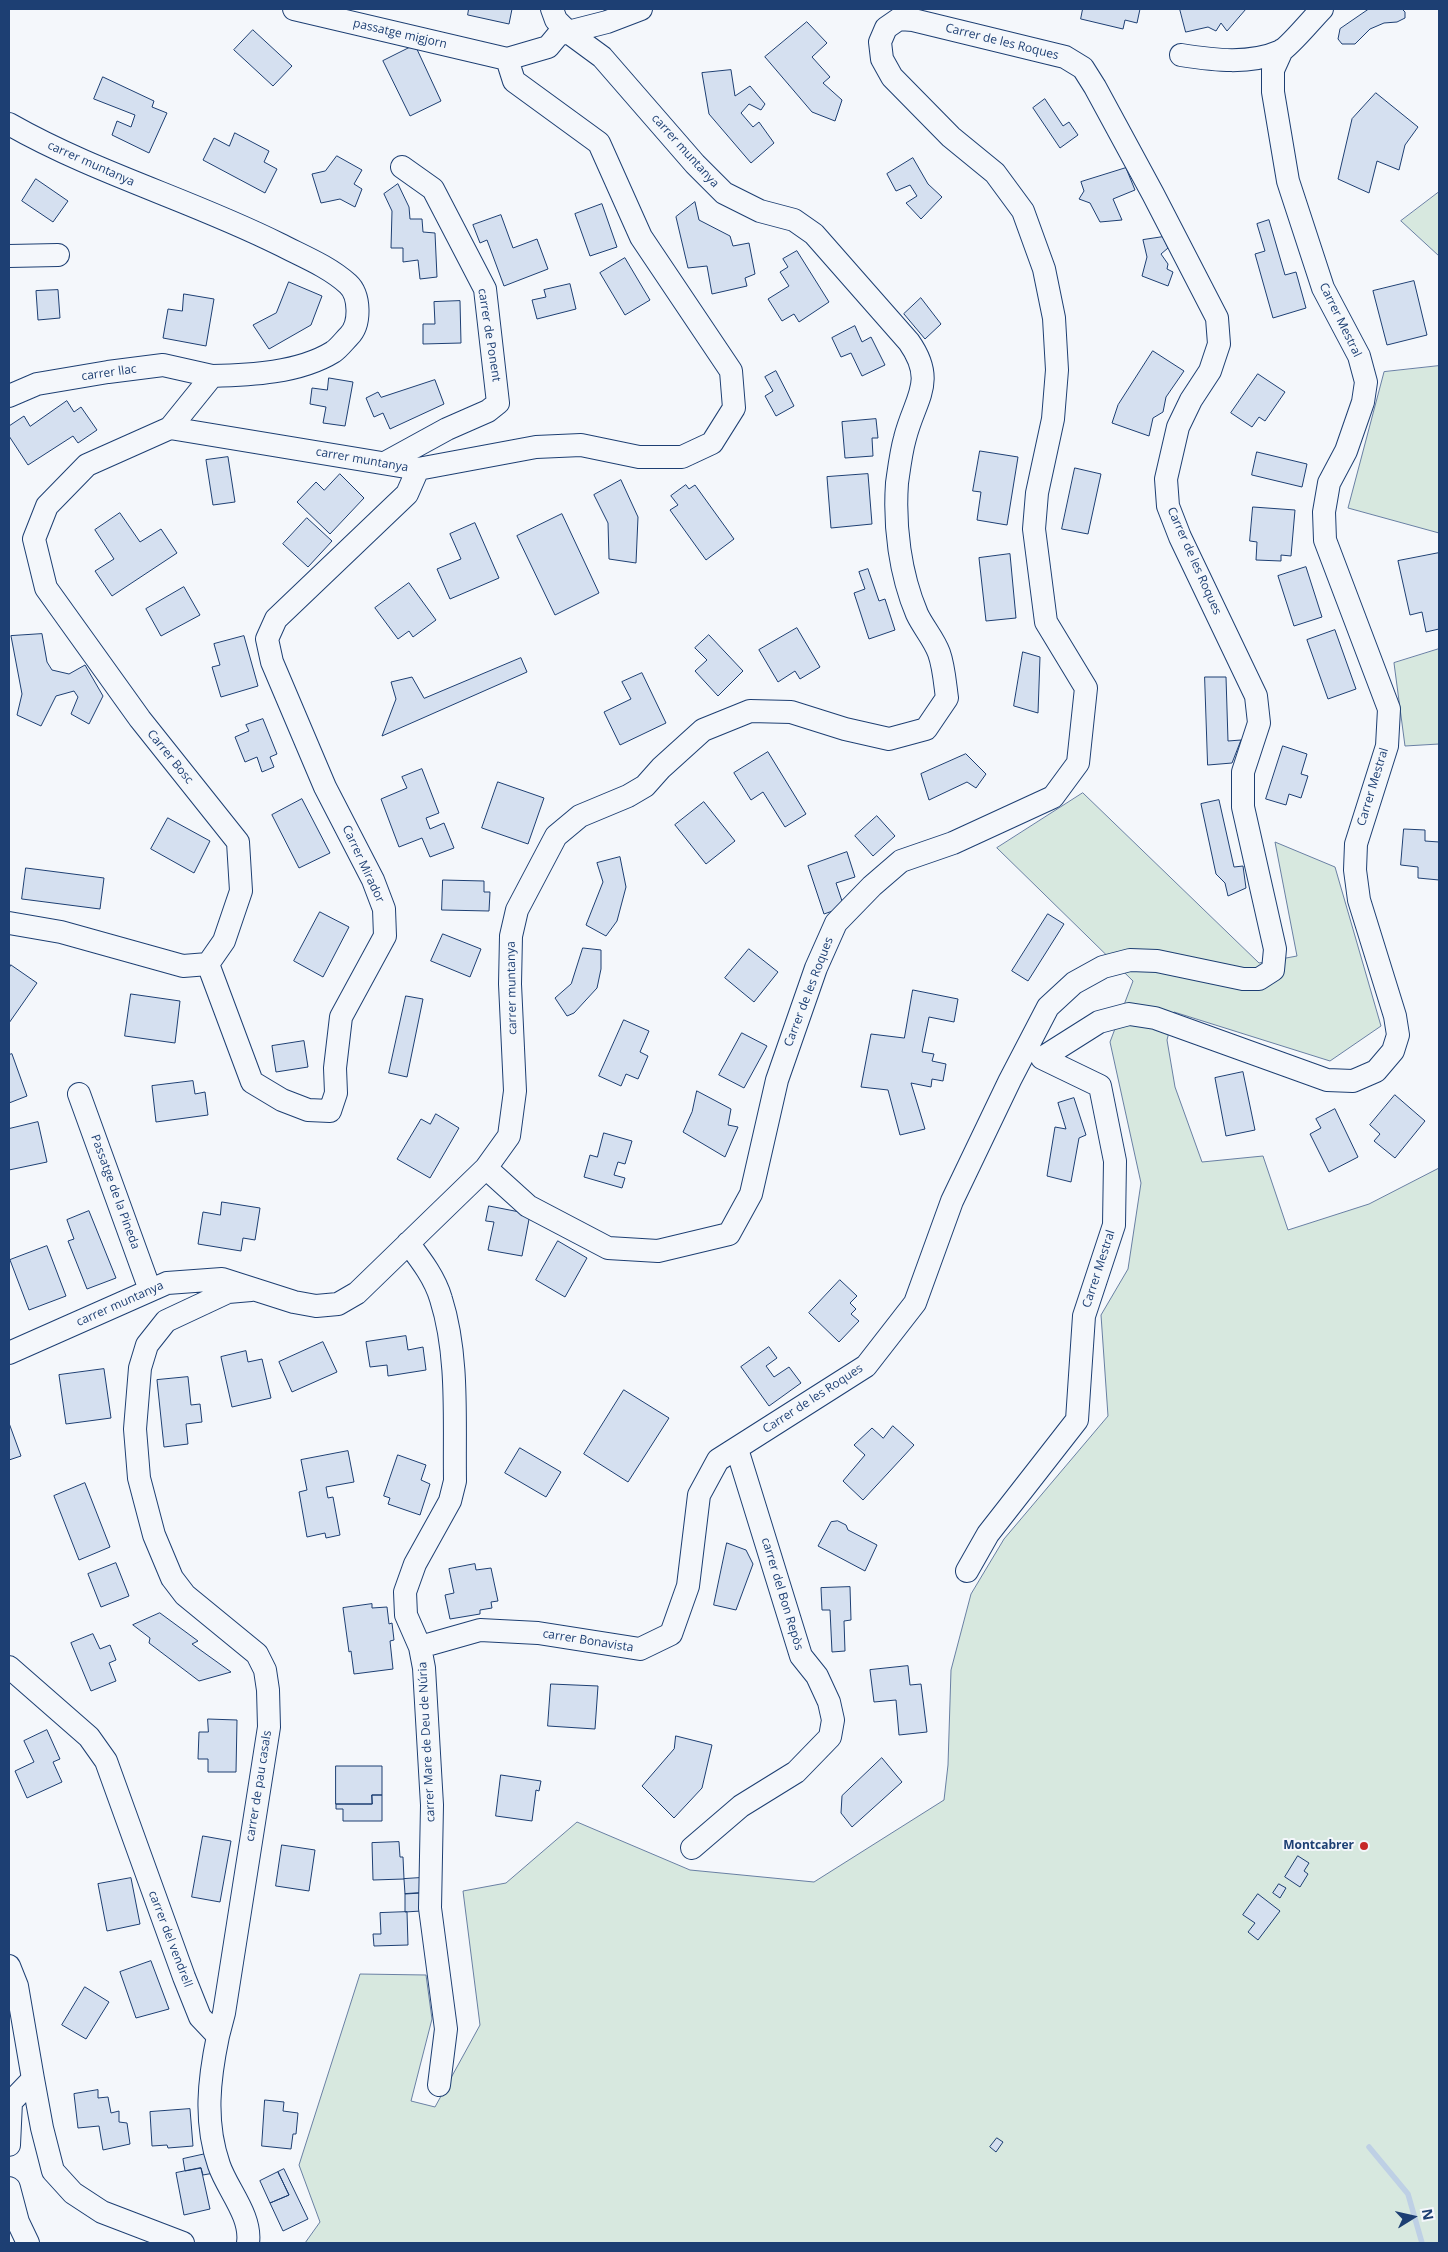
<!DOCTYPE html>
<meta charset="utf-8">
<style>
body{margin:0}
#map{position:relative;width:1448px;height:2252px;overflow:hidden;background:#f4f7fb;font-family:"Open Sans",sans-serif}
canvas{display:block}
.frame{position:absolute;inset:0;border:10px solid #1d3f73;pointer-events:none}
.north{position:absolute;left:1388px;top:2192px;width:50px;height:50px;-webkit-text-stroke:4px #f4f7fb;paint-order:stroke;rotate:80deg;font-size:14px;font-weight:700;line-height:20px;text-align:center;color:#1d3f73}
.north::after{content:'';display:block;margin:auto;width:18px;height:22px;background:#1d3f73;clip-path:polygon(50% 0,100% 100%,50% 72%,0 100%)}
</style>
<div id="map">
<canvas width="1448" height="2252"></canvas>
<div class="frame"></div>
<div class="north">N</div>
</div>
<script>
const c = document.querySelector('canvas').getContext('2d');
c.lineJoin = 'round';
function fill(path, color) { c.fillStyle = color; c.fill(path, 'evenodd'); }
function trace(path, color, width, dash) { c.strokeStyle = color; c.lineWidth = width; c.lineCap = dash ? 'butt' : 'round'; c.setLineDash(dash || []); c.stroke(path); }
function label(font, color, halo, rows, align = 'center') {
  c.font = font + ' "Open Sans",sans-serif'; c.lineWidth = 4; c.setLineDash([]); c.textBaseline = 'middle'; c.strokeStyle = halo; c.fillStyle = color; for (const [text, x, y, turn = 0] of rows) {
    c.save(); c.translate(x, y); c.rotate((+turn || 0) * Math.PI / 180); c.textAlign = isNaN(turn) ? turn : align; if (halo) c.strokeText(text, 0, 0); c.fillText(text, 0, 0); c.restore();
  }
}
const green = new Path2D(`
 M1439 192V256L1401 221Z
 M1439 366V533L1348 508 1384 372Z
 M1439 649V744L1405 746 1394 663Z
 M1083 793 1259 963 1297 956 1275 842 1335 867 1381 1026 1330 1061 1174 1012 1167 1040 1175 1087 1202 1162 1263 1156 1288 1230 1369 1204 1439 1168V2243H305L320 2222 299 2165 360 1974 426 1975 432 2019 411 2101 435 2107 480 2025 463 1891 506 1883 577 1822 690 1870 814 1882 944 1800 948 1765 951 1670 971 1594 1004 1539 1108 1416 1101 1315 1128 1269 1141 1183 1110 1042 1133 981 997 848Z`);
fill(green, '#d7e8df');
trace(green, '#687fa3', 1);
trace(new Path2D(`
 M1369 2147 1408 2194 1422 2243`), '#bed0e5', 5.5);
const building = new Path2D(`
 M469 9H512L509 24 468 15Z
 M1083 9H1140L1137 23 1125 20 1123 29 1081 19Z
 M1180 9H1246L1227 31 1221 23 1216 31 1208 27 1186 32Z
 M1369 9H1402L1405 12V18L1397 22 1384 23 1370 29 1355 44H1342L1338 39 1340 29Z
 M807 22 827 43 812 57 830 77 823 83 842 100 835 121 812 112 765 57Z
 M253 30 292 66 273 86 234 50Z
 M415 45 441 101 410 116 383 61Z
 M731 70 735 96 750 86 765 104 761 110 749 104 741 113 753 127 759 122 774 143 751 163 709 114 702 73Z
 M103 77 154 101 152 107 167 113 149 153 112 135 117 121 131 127 135 115 94 99Z
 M1376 93 1418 127 1405 145 1399 170 1377 161 1369 193 1338 179 1352 119Z
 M1045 99 1063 126 1069 122 1078 135 1060 148 1033 108Z
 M235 133 269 151 264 162 277 169 265 193 203 160 214 138 229 146Z
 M337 156 362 170 354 184 362 189 355 207 340 199 321 203 312 174 325 171Z
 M913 158 928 184 942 197 921 219 906 203 917 196 910 185 896 191 887 174Z
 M1126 168 1135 190 1113 199 1122 220 1100 222 1090 203 1079 199 1084 191 1081 182Z
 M36 179 68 201 53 222 22 201Z
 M398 184 409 207 410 219H422L423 232 435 233 437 277 420 279 418 260 403 262V248H391L392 211 384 194Z
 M695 202 699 220 730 236 733 246 749 243 755 274 745 278 747 286 712 294 707 266 688 268 676 217Z
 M602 204 617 247 590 256 575 214Z
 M501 215 513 248 537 239 548 269 504 286 487 240 480 243 473 225Z
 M1269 220 1285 275 1296 272 1306 308 1273 318 1255 254 1265 251 1257 224Z
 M1163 237 1168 248 1161 254 1168 264 1167 269 1173 272 1168 286 1142 276 1147 257 1143 240Z
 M797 251 829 302 799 322 794 314 782 321 768 299 789 286 780 272 788 267 783 259Z
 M625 258 650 300 625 315 600 273Z
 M1414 281 1427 335 1387 345 1373 291Z
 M289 282 322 296 311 325 269 349 253 325 276 313Z
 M570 284 576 309 537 319 532 300 546 297 544 290Z
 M58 290 60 318 38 320 36 291Z
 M184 294 214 299 206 346 163 338 168 309 182 311Z
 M921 298 941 324 925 339 904 314Z
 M460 301 461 343 423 344V324H435L434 302Z
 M855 326 862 342 871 337 885 365 862 376 851 353 841 357 832 338Z
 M1153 351 1184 371 1166 397 1163 412 1153 418 1149 436 1112 423 1118 405Z
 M776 371 794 406 776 416 765 396 773 391 765 377Z
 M1258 374 1285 392 1265 421 1259 417 1252 427 1231 413Z
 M329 378 353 382 345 426 323 423 326 407 310 404 312 388 327 390Z
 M435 380 444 404 390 429 383 413 374 417 366 398 378 392 381 397Z
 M67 401 74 412 81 407 97 430 78 443 73 436 28 465 9 436V426L24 416 30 426Z
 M876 419 878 438H872L873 456 845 458 842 422Z
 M980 451 1018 457 1007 525 977 520 981 492 973 491Z
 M1257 452 1307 464 1302 487 1252 475Z
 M228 457 235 502 213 505 206 460Z
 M1075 468 1101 474 1088 534 1062 529Z
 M340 474 364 498 330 534 297 502 316 482 324 490Z
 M868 474 872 524 831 528 827 477Z
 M621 480 638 517 636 563 609 559 608 523 594 495Z
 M686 485 689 489 695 485 734 539 706 560 670 510 678 505 671 496Z
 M1253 507 1295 510 1291 556 1281 555V561L1256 560 1257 542 1250 541Z
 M120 513 140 542 161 529 177 553 112 596 95 571 114 559 95 530Z
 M562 514 599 593 555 615 517 536Z
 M307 518 332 541 308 567 283 544Z
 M475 523 499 578 450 599 437 569 461 559 450 534Z
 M1439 553V629L1426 632 1422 612 1410 615 1398 561Z
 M1010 554 1016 618 986 621 979 558Z
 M1306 567 1322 617 1294 626 1278 576Z
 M868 569 879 601 885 599 895 630 869 639 854 593 865 589 859 572Z
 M409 583 436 620 413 637 409 631 398 639 375 608Z
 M184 587 200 615 161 636 146 609Z
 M797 628 820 667 800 679 795 671 778 682 759 650Z
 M1335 630 1356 689 1328 699 1307 640Z
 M42 634 47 662 52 670 69 674 85 665 103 696 89 724 71 714 78 697 74 691 56 696 41 726 17 715 22 694 11 636Z
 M709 635 743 671 718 696 695 671 707 660 695 648Z
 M244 636 258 686 221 697 212 667 220 665 214 644Z
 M1023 652 1040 657 1038 713 1014 706Z
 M521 658 527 672 382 736 396 699 391 682 412 677 424 698Z
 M642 673 666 723 620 745 604 712 631 699 622 682Z
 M1205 677H1226L1228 741 1241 740 1232 763 1208 765Z
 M263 719 277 754 270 757 274 767 262 772 257 757 245 762 235 737 249 731 246 725Z
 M1283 746 1307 754 1301 774 1308 776 1301 798 1289 794 1286 805 1266 799Z
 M768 752 806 814 785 827 763 792 751 800 734 773Z
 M966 754 986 774 976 788 967 782 929 800 921 774Z
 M422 769 439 813 426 818 430 829 444 823 454 848 430 857 422 838 399 847 381 799 407 788 402 777Z
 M498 782 544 798 528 844 482 828Z
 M302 799 330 853 299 868 272 815Z
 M1219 800 1234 867 1243 866 1246 888 1228 896 1225 883 1216 874 1201 804Z
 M704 802 735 841 706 864 675 825Z
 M877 816 895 836 873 856 855 836Z
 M168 818 210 841 194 873 151 849Z
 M1404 829 1425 830V841L1439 842V880L1418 878V867L1401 865Z
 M847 852 855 877 836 883 844 907 824 914 808 866Z
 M620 857 626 887 617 921 606 936 586 925 603 882 597 863Z
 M26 868 104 878 100 909 22 899Z
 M443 880 484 881V892H490L489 911 442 910Z
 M320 912 349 927 323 977 294 961Z
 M1048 914 1064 924 1028 981 1012 971Z
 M443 934 481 949 470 977 431 961Z
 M583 948 601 950V969L597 988 574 1013 567 1016 555 998 571 984Z
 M749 949 778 972 754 1002 725 978Z
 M11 965 37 983 9 1023V969Z
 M913 990 958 999 954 1022 929 1017 922 1052 934 1054 932 1061 946 1064 943 1081 932 1079 931 1087 911 1083 925 1129 900 1135 888 1090 861 1087 871 1034 904 1038Z
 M131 994 180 1001 175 1043 125 1036Z
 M406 996 423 999 407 1077 389 1073Z
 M624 1020 649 1031 640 1052 648 1056 638 1079 626 1074 621 1086 599 1076Z
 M742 1033 767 1046 744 1088 719 1075Z
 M304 1041 308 1067 276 1072 272 1046Z
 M12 1054 27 1096 9 1103V1055Z
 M1243 1072 1255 1130 1226 1136 1215 1078Z
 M193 1081 195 1094 205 1092 208 1115 156 1122 152 1086Z
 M697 1091 731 1109 728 1125 738 1127 725 1157 683 1132 692 1112Z
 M1395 1095 1425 1121 1395 1158 1374 1141 1380 1134 1370 1125Z
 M1074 1098 1086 1135 1079 1138 1071 1182 1047 1176 1055 1127 1066 1129 1058 1103Z
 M1335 1109 1358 1157 1329 1172 1310 1134 1321 1128 1316 1119Z
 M436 1114 459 1128 430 1178 397 1159 421 1119 430 1124Z
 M38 1122 47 1162 9 1170V1129Z
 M604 1133 632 1141 625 1164 618 1162 614 1175 625 1178 622 1188 584 1177 590 1155 597 1157Z
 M222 1202 260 1208 255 1240 243 1238 241 1251 198 1244 203 1212 220 1215Z
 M489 1206 530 1214 522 1256 488 1250 494 1222 486 1221Z
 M89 1211 116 1278 87 1289 68 1241 74 1239 67 1220Z
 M558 1241 587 1258 565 1297 536 1280Z
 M47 1246 66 1296 29 1310 10 1260Z
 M840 1280 857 1296 850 1303 856 1309 851 1314 859 1321 839 1342 809 1313Z
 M406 1336 408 1350 423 1347 426 1370 388 1376 387 1365 370 1367 366 1342Z
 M323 1342 337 1372 292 1392 279 1362Z
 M769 1347 777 1358 766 1366 774 1377 789 1367 801 1383 769 1406 741 1367Z
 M246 1351 248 1362 262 1359 271 1398 232 1407 221 1357Z
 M104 1369 111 1418 66 1424 59 1375Z
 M188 1377 191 1405 200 1404 202 1422 186 1424 188 1444 164 1447 157 1380Z
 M624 1390 669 1418 628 1482 584 1454Z
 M9 1423 21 1456 9 1460Z
 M893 1426 914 1445 863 1500 843 1481 865 1455 854 1445 872 1428 883 1438Z
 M520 1448 561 1472 546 1497 505 1473Z
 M348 1451 354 1482 326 1487 328 1498 333 1497 340 1535 326 1538 325 1533 307 1537 299 1492 307 1490 301 1460Z
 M398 1455 426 1465 421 1480 430 1484 420 1515 388 1504 390 1498 384 1496Z
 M85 1483 110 1547 79 1560 54 1496Z
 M838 1521 846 1525 848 1530 877 1545 865 1571 818 1546 831 1522Z
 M727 1543 746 1550 753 1564 736 1610 714 1605Z
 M116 1563 129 1596 101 1607 88 1574Z
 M475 1564 476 1570 491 1568 498 1601 491 1602 492 1608 480 1610V1614L450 1619 445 1595 454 1593 449 1569Z
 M850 1587 851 1620 844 1621 845 1651 832 1652 830 1610H822L821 1588Z
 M372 1604V1608L387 1607 389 1624 392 1623 394 1640 390 1641 393 1669 354 1674 351 1651 349 1652 343 1608Z
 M160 1613 198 1641 192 1644 231 1672 199 1681 149 1643 150 1638 133 1625Z
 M93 1634 100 1649 110 1645 116 1660 109 1663 116 1681 91 1691 71 1643Z
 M908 1666 910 1685 921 1684 927 1732 899 1735 896 1700 874 1702 870 1670Z
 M551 1684 598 1686 595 1729 548 1726Z
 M208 1719 237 1720 236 1772H208V1759H198L199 1732H208Z
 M47 1730 60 1759 53 1762 62 1782 27 1798 15 1771 34 1762 24 1741Z
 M676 1736 712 1745 702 1788 674 1818 642 1786 674 1749Z
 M882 1758 902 1782 852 1827 841 1813 842 1796Z
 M336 1766H382V1795H372V1804H336Z
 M501 1775 541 1781 539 1791 536 1790 532 1821 496 1816Z
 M372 1795H382V1821H343V1809H336V1804H372Z
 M203 1836 231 1841 220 1902 192 1897Z
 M399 1842 400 1857H403L404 1879 373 1880 372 1843Z
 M282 1845 315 1850 309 1891 276 1886Z
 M1298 1856 1309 1863 1304 1871 1308 1874 1300 1887 1285 1877Z
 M131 1878 140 1924 107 1931 98 1884Z
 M420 1878 421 1893 405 1894 404 1879Z
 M1279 1884 1286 1888 1280 1898 1273 1893Z
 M421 1893V1911L405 1912V1894Z
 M1258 1894 1280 1911 1258 1940 1248 1932 1255 1923 1243 1915Z
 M407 1912 408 1945 374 1946 373 1934H381L380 1913Z
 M151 1961 169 2009 136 2018 120 1972Z
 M85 1987 109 2002 86 2039 62 2025Z
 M98 2090V2098L108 2097 111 2113 119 2111V2122L127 2123 130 2144 103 2150 99 2126 78 2128 74 2094Z
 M265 2100 284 2102 283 2111 298 2113 296 2134H293L291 2149 262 2146Z
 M190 2109 193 2146 168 2148 167 2145 152 2146 150 2112Z
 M997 2138 1003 2142 996 2152 990 2147Z
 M210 2153 214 2173 203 2175 201 2168 185 2171 183 2159Z
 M201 2168 210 2209 184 2215 176 2173Z
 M284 2169 308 2219 283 2231 270 2203 289 2195 278 2172Z
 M278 2172 289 2195 270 2203 260 2181Z`);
fill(building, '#d5e0f0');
trace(building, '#1d3f73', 1);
const minor = new Path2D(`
 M294 9 507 59
 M552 9 556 20 568 32 607 22 641 9
 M1181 55C1214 60 1249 65 1281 51 1290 46 1313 18 1322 9
 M9 124C95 173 191 200 279 244 302 256 328 266 348 284 360 295 361 324 349 336 344 341 339 348 333 352 299 373 250 375 212 376L170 428 418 469 536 447 581 445 639 457H682L712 443 734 408 731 371 641 237 599 143 514 81 507 59 548 47 558 35 568 32 602 57 695 164 724 193 760 211 794 220 814 234 909 342C937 382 915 398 905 438 901 452 899 469 897 483 894 526 900 574 917 614 923 627 934 639 939 653 944 667 945 684 947 698L926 729 889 739 845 729 791 712 750 711 703 730 661 768 645 786 628 796 580 816 556 836 517 910 511 936 510 984 515 1091 509 1136 486 1168 357 1293 338 1304 316 1306 294 1302 222 1279 167 1283 9 1353
 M9 256 58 255
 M9 396 37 384 108 372 163 365 212 376
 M385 463 447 429 488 411 498 403 485 289 433 189 402 167
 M9 923 61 932 183 966 208 964 224 941 241 891 238 842 140 719 46 588 34 539 47 506 87 465 170 428
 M208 964 252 1082 282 1100 308 1110 330 1111 336 1093 335 1068 341 1017 385 936 384 909 373 880 325 787 272 662 267 639 276 619 407 494 418 469
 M79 1094 150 1290
 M408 1243C421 1260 435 1278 441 1299 459 1356 454 1421 455 1481L450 1501 415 1564 405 1592 406 1615 420 1647 424 1668 432 1805 430 1908 446 2029 439 2085
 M967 1571 988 1534 1077 1420 1084 1316 1114 1225 1115 1161 1100 1086 1042 1058 1099 1022 1129 1014 1155 1018 1327 1080 1353 1081 1376 1071 1393 1051 1398 1035 1395 1016 1359 900 1355 870 1356 844 1387 746 1389 709 1325 540 1324 512 1329 483 1346 451 1363 402 1366 382 1359 356 1323 288 1288 181 1273 92V70L1282 50
 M420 1647 480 1630 538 1633 640 1649 671 1634 688 1586 699 1495 718 1460 866 1366 915 1303 952 1201 1010 1080 1048 1007 1074 983 1103 967 1130 960 1157 961 1243 979H1259L1273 970 1275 949 1243 807V772L1259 723 1256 696 1180 537 1168 506 1166 479 1178 427 1191 400 1210 371 1219 344 1217 318 1153 194 1095 87 1083 68 1065 57 913 20 899 19 886 28 880 42 882 59 892 77 951 137 995 173 1023 211 1044 269 1054 318 1057 370 1053 419 1037 493 1034 529 1046 622 1086 688 1078 763 1053 797 953 843 901 861 872 886 836 923 816 968 777 1080 751 1194 729 1234 658 1251 608 1248 528 1206 486 1168
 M9 1667 89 1737 106 1761 184 1977 200 2017 218 2036C209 2079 204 2122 219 2165 227 2189 252 2216 248 2243
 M692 1848 741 1806 796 1772 830 1737 833 1720 829 1702 817 1676 801 1656 737 1449
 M9 1966 17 1986 33 2079 11 2102 9 2145
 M218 2036 224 2013 269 1727 268 1690 265 1670 257 1654 185 1595 172 1578 154 1535 139 1478 135 1429 140 1368 147 1345 166 1321 228 1292 251 1290
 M33 2079 42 2128 53 2171 73 2193 102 2212 183 2243
 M9 2188 18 2222 28 2243`);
trace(minor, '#1d3f73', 24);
trace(minor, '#f4f7fb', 22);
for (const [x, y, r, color] of [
 [1364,1846,5,"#c62828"]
]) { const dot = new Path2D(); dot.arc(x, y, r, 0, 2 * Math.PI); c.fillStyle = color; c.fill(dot); trace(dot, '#f4f7fb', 2); }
label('12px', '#1d3f73', '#f4f7fb', [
 ["passatge migjorn",400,34,13],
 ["Carrer de les Roques",1002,42,14],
 ["carrer muntanya",685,151,48],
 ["carrer muntanya",91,164,24],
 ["Carrer Mestral",1340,320,64],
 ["carrer de Ponent",489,335,81],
 ["carrer llac",109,373,-8],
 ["carrer muntanya",362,460,10],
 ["Carrer de les Roques",1194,561,66],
 ["Carrer Bosc",170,757,51],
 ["Carrer Mestral",1373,787,-73],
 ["Carrer Mirador",363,864,65],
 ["carrer muntanya",512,988,-91],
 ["Carrer de les Roques",809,992,-69],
 ["Passatge de la Pineda",115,1192,70],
 ["Carrer Mestral",1099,1269,-72],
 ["carrer muntanya",120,1304,-24],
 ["Carrer de les Roques",813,1399,-33],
 ["carrer del Bon Repòs",782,1594,73],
 ["carrer Bonavista",588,1641,9],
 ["carrer Mare de Deu de Núria",427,1742,-93],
 ["carrer de pau casals",259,1786,-81],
 ["carrer del vendrell",170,1939,69]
]);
label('bold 12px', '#1d3f73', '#f4f7fb', [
 ["Montcabrer",1354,1846]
], 'right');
</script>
